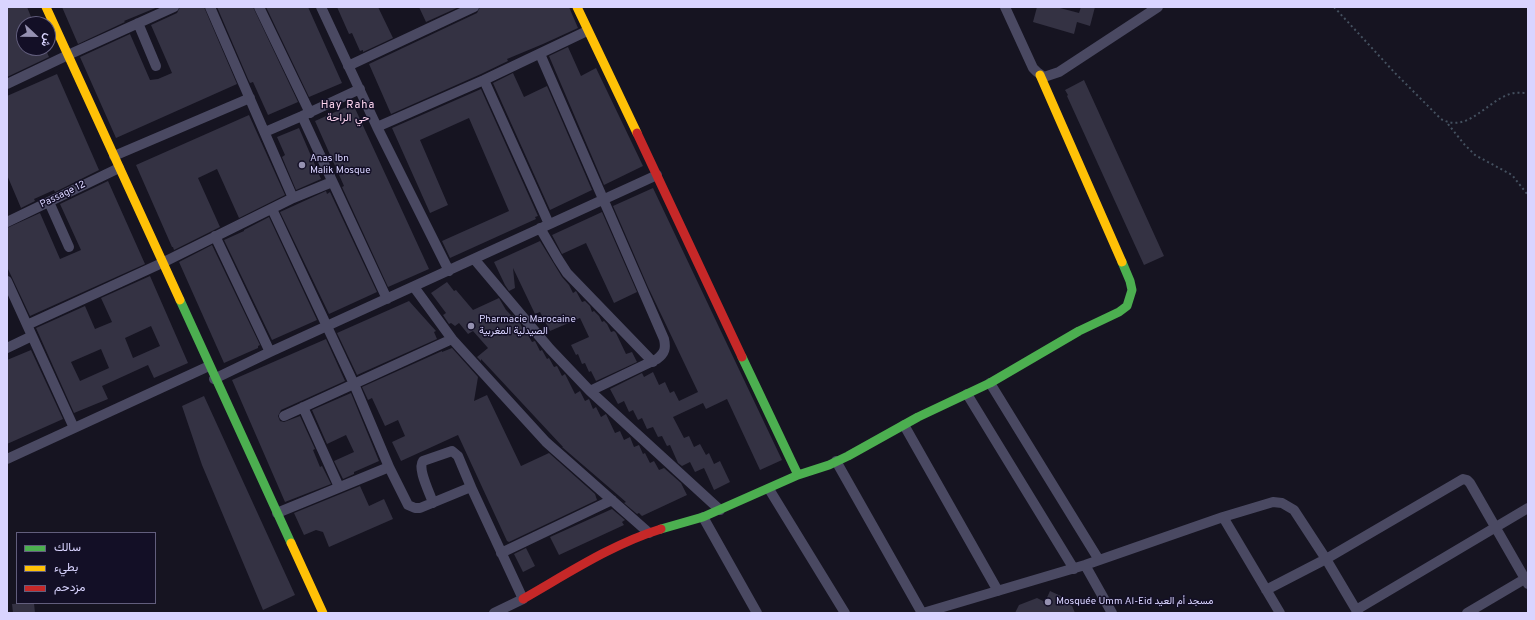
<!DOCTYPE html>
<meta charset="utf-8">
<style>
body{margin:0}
#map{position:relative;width:1535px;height:620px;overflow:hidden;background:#161421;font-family:Overpass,Vazirmatn,sans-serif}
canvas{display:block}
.frame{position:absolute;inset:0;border:8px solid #d9d4ff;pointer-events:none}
.legend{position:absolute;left:16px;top:532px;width:140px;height:72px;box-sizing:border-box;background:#130f26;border:1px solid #625e7d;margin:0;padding:5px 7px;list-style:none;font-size:12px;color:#d9d4ff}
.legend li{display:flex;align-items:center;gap:8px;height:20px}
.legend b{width:20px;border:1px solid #625e7d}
.north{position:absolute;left:16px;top:16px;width:40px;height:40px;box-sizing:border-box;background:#130f26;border:1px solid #625e7d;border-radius:50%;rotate:112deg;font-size:11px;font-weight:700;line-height:16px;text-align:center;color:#d9d4ff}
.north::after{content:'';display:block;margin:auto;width:14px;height:18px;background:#9591b1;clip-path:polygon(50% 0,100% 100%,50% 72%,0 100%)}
</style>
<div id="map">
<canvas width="1535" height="620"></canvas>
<div class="frame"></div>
<ul class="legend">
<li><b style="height:5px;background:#4caf50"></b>سالك</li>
<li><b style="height:5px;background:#ffc107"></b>بطيء</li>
<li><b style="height:5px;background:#c62828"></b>مزدحم</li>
</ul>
<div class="north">ش</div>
</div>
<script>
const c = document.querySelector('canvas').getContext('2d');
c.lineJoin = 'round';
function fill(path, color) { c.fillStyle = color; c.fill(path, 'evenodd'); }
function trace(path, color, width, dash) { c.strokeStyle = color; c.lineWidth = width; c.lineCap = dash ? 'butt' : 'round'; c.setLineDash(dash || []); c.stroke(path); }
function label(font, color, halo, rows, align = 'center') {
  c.font = font + ' Overpass,Vazirmatn,sans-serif'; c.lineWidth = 3; c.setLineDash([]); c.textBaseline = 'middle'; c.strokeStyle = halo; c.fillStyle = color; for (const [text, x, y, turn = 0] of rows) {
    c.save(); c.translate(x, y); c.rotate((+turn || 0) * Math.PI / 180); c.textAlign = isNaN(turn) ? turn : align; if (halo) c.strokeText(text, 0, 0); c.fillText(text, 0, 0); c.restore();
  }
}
fill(new Path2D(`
 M7 7H27L34 24H24V48H45L49 57 7 77Z
 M62 7H158L124 21 125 22 78 44Z
 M180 7H204L237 84 116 138 80 57 130 34 150 80 158 79 172 73 151 25 177 13Z
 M217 7H253L298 102 268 115 253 82 250 83 248 79Z
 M266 7H308L342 83 309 97Z
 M337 7H378L393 38 363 52V50L360 51 352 33 349 34Z
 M419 7H459L426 22Z
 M480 7H569L578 28 543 44 507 59 508 61 481 74 391 114 369 64 477 13Z
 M1037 7H1061L1060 8 1079 13 1081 7H1095L1090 26 1077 22 1074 34 1033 22Z
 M568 47 581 76 596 68 643 166 604 185 549 56Z
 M513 73 524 97 547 86 592 190 550 210 493 83Z
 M57 74 99 170 55 192 54 190 34 199 35 201 21 208 7 175V96Z
 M1084 80 1164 256 1144 265 1067 96 1068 95 1065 90Z
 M481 89 538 216 535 217 536 219 450 258 442 241 509 211 469 118 420 140 448 205 430 213 392 128Z
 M353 104 429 269 388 287 342 187 344 186 315 121Z
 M249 115 285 195 239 218 217 169 198 178 220 227 174 250 173 247H172L136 165Z
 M299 128 321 179 296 190 282 157 285 155 277 137Z
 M108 181 145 264 30 316 7 267V228L40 213 60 259 81 250 60 204Z
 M653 188 782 460 760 470 727 399 706 409 703 403 673 417 684 438 689 436 694 447 700 444 706 455 709 453 714 464 720 461 730 482 714 490 704 468 695 472 690 462 682 466 678 463 670 445 667 446 662 436 658 437 653 427 647 429 642 418 638 420 633 410 629 412 624 401 618 404 610 389 642 373 644 377 653 372 659 385 665 382 670 393 674 391 679 401 698 392 648 287 613 206Z
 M326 191 327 194 330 192 377 292 329 314 280 212Z
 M602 212 637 292 614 303 586 243 562 254 552 235Z
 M269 217 317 320 272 340 224 240 244 231V230Z
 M540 241 562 277 569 285 573 293 576 291 582 302 585 301 590 306 592 312 594 311 599 316 602 322 604 321 607 324 611 332 614 331 616 333 626 354 632 352 637 362 596 381 591 371 589 372 585 363 582 364 578 354 576 355 571 345 589 337 580 318 550 331 540 312 535 314 513 268 515 288 509 291 505 285 494 262Z
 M212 245 260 345 258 346V348L224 363 179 262Z
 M150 276 188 363 154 378 148 365 102 386 108 399 74 413 36 328 85 306 95 329 112 322 101 298ZM151 326 160 346 133 358 125 338ZM101 349 109 368 80 381 71 362Z
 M447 282 454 291 456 290 473 310 499 298 506 310 512 316 513 315 520 323 525 334 527 333 532 342 535 341 540 351 542 350 547 359 549 358 554 367 557 366 562 376 565 374 575 394 580 391 585 401 589 399 593 409 596 407 601 417 606 414 615 433 620 431 624 440 630 437 634 447 639 445 643 454 645 453 650 463 654 461 659 470 664 468 681 483 687 495 642 516 639 513 637 514 624 503 626 502 562 447H563L481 359V361L477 357 488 348 473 331 468 334 459 323 455 326 451 323 449 324 443 315 446 313 431 293Z
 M409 301 436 331 434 332 437 339 357 375 337 333Z
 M326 339 345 381 281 410 278 416 280 421 284 422 300 416 315 449 313 450 320 467 322 466 331 484 285 502 232 380Z
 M452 348 478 377 474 401 487 395 521 466 549 453 595 494 597 500 509 542 507 541 458 435 401 461 392 442 405 436 398 420 385 426 372 398 368 400 362 387 442 351V352Z
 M31 350 63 419 7 444V360Z
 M351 393 379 461 354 472V474L343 479 334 461 354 452 346 435 327 444 312 410Z
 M204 396 295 595 263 610 202 465 182 406Z
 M360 486 369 506 384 499 393 519 329 547 323 532 316 530 304 535 294 513Z
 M612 509 625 520 622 522 624 525 559 555 550 537Z
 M526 548 535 566 523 572 514 554Z
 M1050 591 1063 597 1062 598 1071 603 1075 613H1015L1019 605 1037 598 1045 602Z
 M34 603 35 613H13L12 604Z`), '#343243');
trace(new Path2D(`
 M1334 7 1395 73 1441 119C1467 134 1487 101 1510 94 1516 92 1522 93 1528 93
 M1448 124 1464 144 1475 155 1512 175 1528 195`), '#44505f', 2, [2, 3]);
trace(new Path2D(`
 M210 7 293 198
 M259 7 310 113
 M321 7 377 127 449 271
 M1005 7 1033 68 1037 72 1044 77 1059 72 1158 7
 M138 23 156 66
 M540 54 664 339C666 348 665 353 657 359L590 391
 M348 66 474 7
 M484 80 549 224
 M7 84 68 55 174 7
 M302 116 387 299
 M377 127 484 80 587 31
 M265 132 302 116 360 89
 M114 156 250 98
 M49 202 69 247
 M272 209 354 384 389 467 408 505 415 508H420L471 487
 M7 222 119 168
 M540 228 558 259 567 273 653 362
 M215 236 270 352
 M475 260 550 349 590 391 720 510
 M7 281 74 428
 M414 287 452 339 546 442 649 533
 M27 325 162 263 293 198 332 182
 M7 348 32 336
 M214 379 270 352 657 175
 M990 383 1099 560
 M967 394 1074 569
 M303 407 339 487
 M284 416 452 339
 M904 425 998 591
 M7 459 209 366
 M836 461 922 613
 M769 489 845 613
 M433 503C430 493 417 469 423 461L452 451 458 456 471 487 523 599 494 613
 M277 513 389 467
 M703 517 757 613
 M1223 517 1280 613
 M501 553 612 500
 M1085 565 1112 613
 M1266 590 1326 559 1463 479 1467 480 1470 483 1528 584
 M1356 610 1528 508
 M923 613 1085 565 1223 517 1273 502 1282 503 1294 510 1326 559 1358 613
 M1467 613 1528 577`), '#4a4962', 10);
trace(new Path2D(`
 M180 300 291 543
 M798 475 829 465 848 456 918 417 990 383 1079 331 1119 312 1127 306 1132 290 1130 281 1122 262
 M661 529 703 517 798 475 742 357`), '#4caf50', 9);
trace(new Path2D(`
 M46 7 180 300
 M577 7 637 133
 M1040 75 1122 262
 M291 543 323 613`), '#ffc107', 9);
trace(new Path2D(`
 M637 133 742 357
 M523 599C567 574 612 544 661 529`), '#c62828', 9);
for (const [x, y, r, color] of [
 [302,165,4,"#9591b1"],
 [471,326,4,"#9591b1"],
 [1048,602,4,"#9591b1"]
]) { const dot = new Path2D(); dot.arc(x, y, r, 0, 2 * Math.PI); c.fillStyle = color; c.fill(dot); trace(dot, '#130f26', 1.5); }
label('10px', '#d9d4ff', '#130f26', [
 ["Anas Ibn",310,159],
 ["Malik Mosque",310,171],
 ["Pharmacie Marocaine",479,320],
 ["الصيدلية المغربية",479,332],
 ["Mosquée Umm Al-Eid مسجد أم العيد",1056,602]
], 'left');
label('10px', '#d9d4ff', '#130f26', [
 ["Passage 12",63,195,-26]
]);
c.letterSpacing = '1px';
label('11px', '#ffd6f0', '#130f26', [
 ["Hay Raha",348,106],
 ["حي الراحة",348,119]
]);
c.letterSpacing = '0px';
</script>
